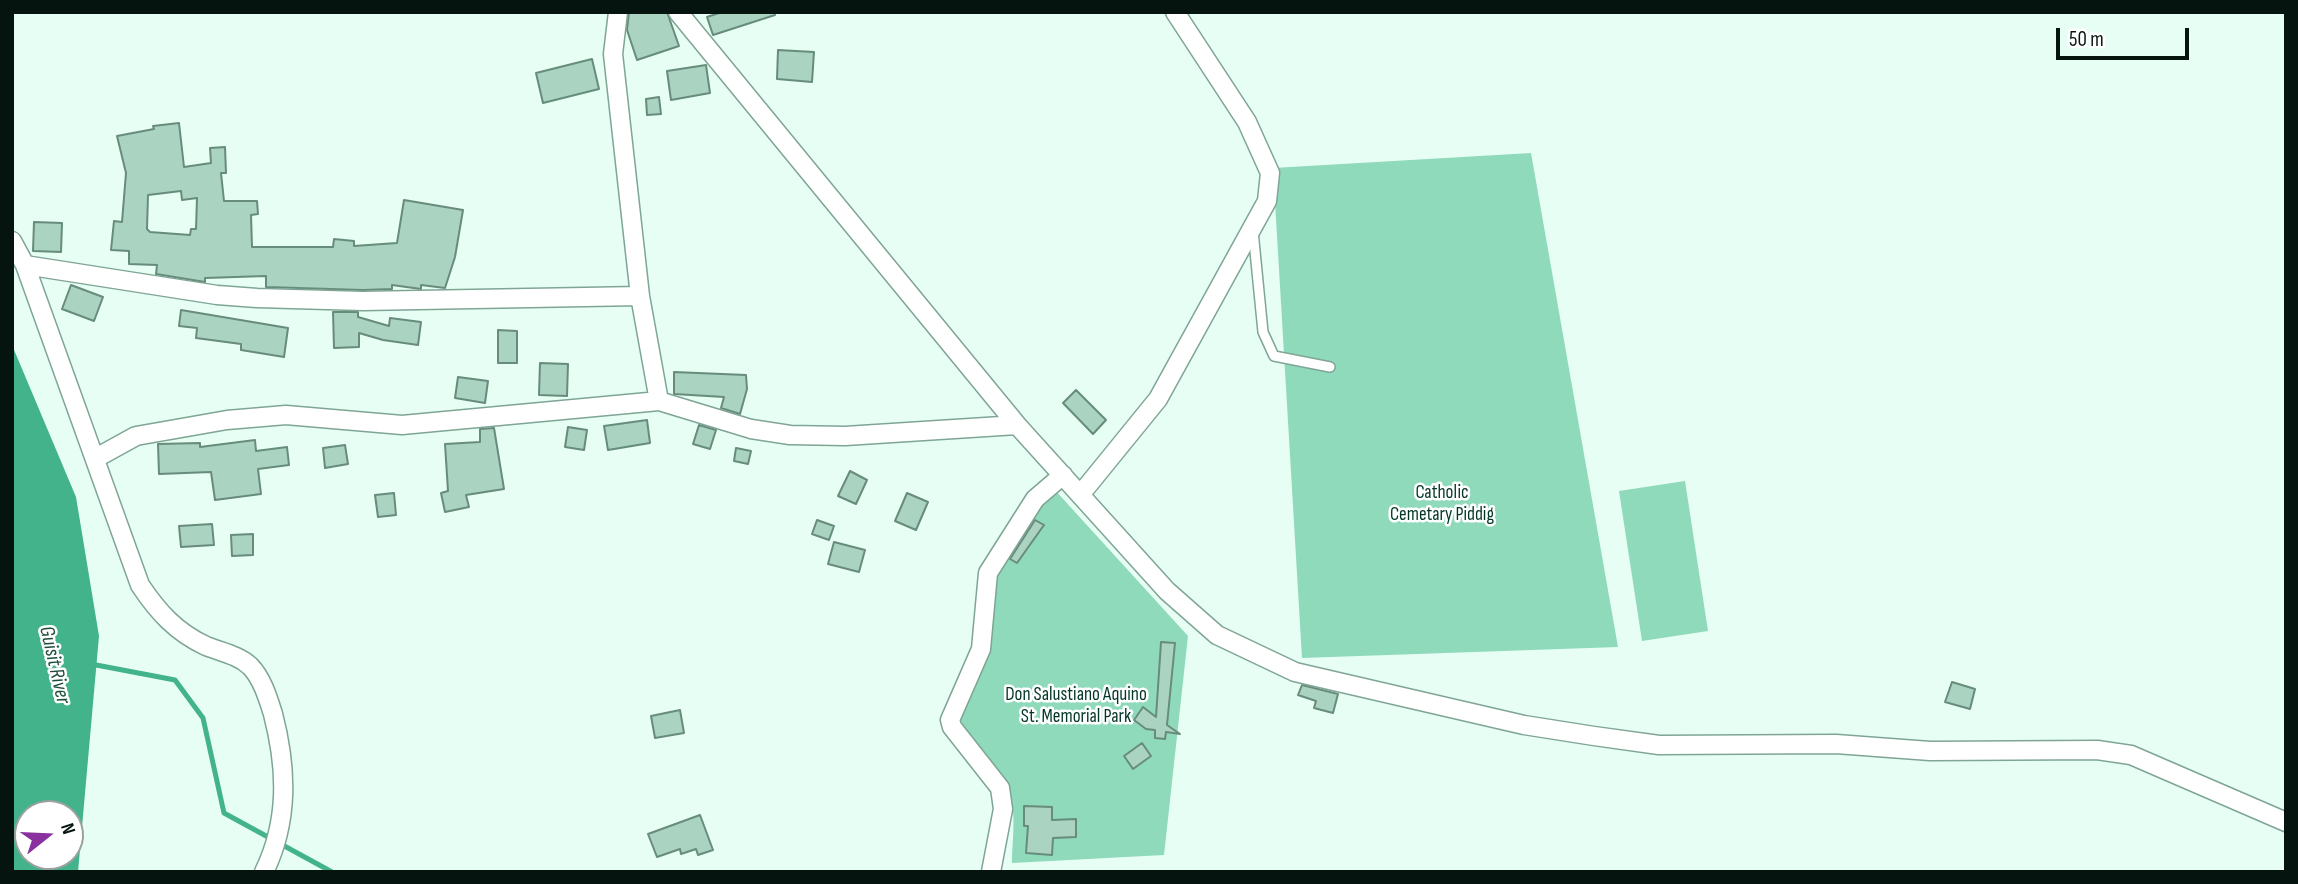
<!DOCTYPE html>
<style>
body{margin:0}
#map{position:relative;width:2298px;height:884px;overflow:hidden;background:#e6fef3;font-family:"Sofia Sans Condensed",sans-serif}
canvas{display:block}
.frame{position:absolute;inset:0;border:14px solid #06140f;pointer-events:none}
.north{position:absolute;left:14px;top:800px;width:70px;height:70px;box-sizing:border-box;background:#fff;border:2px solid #9ba19f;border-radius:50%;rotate:72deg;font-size:19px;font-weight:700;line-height:28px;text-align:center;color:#06140f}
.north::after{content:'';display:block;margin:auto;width:24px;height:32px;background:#89329f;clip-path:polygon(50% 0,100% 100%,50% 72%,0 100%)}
.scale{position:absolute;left:2056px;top:28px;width:133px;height:32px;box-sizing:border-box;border:4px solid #06140f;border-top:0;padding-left:9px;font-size:21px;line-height:24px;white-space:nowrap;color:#06140f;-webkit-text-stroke:5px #fff;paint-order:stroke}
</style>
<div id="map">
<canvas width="2298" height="884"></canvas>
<div class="frame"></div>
<div class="north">N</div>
<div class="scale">50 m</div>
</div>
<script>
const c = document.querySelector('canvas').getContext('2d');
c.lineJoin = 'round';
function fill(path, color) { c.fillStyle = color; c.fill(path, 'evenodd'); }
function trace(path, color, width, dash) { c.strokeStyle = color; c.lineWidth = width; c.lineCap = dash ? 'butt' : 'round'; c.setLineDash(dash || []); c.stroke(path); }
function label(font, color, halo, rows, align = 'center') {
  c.font = font + ' "Sofia Sans Condensed",sans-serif'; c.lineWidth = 5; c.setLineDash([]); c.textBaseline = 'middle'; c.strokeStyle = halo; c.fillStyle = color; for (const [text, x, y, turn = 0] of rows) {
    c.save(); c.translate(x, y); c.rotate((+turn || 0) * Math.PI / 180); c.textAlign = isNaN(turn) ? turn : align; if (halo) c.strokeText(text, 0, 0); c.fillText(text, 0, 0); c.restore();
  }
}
fill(new Path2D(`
 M1531 153 1618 647 1302 658 1273 168Z
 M1685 481 1708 631 1642 641 1619 491Z
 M1054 489 1188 636 1164 855 1012 863C1012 839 1018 808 1006 787 992 763 971 744 960 719L990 577 1024 518Z`), '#90dabc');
fill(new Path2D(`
 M12 345 76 497 99 636 78 872H12ZM28 814H70V856H28Z`), '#43b38c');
trace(new Path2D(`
 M91 664 175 680 203 718 224 813 332 872`), '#43b38c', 5);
const building = new Path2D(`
 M629 12H667L679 46 637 60 627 30Z
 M722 12H774L775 15 713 35 707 17Z
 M778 50 814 52 812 82 777 79Z
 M592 59 599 89 543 103 536 73Z
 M706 65 710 93 671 100 667 71Z
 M659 97 661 114 647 115 646 99Z
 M179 123 184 167 211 163 210 148 225 147 226 173H221L224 201H257L258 214 251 215 252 247H333L334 239 354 241V246L397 243 404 200 463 210 455 257 445 288 421 285V289L392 285V289L363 290 266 287V276L205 278V282L156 274 157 265 129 264V251L111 250 114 221 122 222 126 173 117 136 154 129 153 126ZM181 191 182 200 197 198 196 229H191L190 235 150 232 147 229 148 195Z
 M34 222 62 223 61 252 33 251Z
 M71 285 103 297 94 321 62 309Z
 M181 310 288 328 284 357 241 350V344L196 338 197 328 179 326Z
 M333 312H358V317L389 326 390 318 421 322 418 345 383 340 359 333V347L334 348Z
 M498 330 517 331V363H498Z
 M540 363 568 364 567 396 539 395Z
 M674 372 746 375 747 389 740 414 721 408 724 397 674 394Z
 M458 377 488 381 485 403 455 398Z
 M1076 390 1106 420 1093 434 1063 403Z
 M647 420 650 443 608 450 604 426Z
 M699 425 716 430 710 449 693 444Z
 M568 427 587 430 584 450 565 447Z
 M494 428 504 489 466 495 469 507 445 512 441 493 448 491 445 444 480 442V429Z
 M255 440 256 451 287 447 289 465 258 469 261 494 215 500 211 472 159 474 158 444 200 443V447Z
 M345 445 348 464 325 468 323 448Z
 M736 448 751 451 748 464 734 461Z
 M850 471 867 480 856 504 838 496Z
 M394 493 396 515 378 517 375 495Z
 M907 493 928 502 916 530 895 521Z
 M817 520 834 526 829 540 812 534Z
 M1035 520 1044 525 1017 563 1010 559Z
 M212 524 214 545 181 547 179 526Z
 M253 534V555L232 556 231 535Z
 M834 542 865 550 859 572 828 564Z
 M1161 642 1175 643 1167 725 1180 734 1166 732 1165 739 1155 738V730L1146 729 1134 720 1143 707 1156 717Z
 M1952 682 1975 689 1970 709 1945 702Z
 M1302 685 1338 694 1333 713 1314 708 1316 701 1298 695Z
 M680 710 684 733 655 738 651 716Z
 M1142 743 1151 756 1133 769 1124 756Z
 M1024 806 1052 807V820L1076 819V837L1053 838 1052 855 1026 853 1028 826H1024Z
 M700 815 713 850 698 855 696 849 681 854 680 849 657 857 648 834Z`);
fill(building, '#abd3c2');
trace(building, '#678c7c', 2);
const lane = new Path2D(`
 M1253 231 1263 332 1274 356 1330 367`);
const street = new Path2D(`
 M618 12 613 54 640 296 659 401
 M678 12 1017 425 1167 591 1217 635 1295 672 1524 725 1594 736 1659 745 1836 744 1930 751 2097 750 2131 755 2286 822
 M12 241 25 265 140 585C158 612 176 632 206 646 221 652 238 655 250 666 262 678 268 698 273 714 287 768 289 821 264 872
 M25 265 217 295 257 298 363 301 640 296
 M96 458 136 436 227 420 286 415 402 425 659 401 751 429 790 435 845 436 1017 425
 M1080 495 1158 399 1267 201 1270 173 1247 122 1175 12
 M991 872 1003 809 1000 788 952 727 950 720 981 649 988 573 1035 499 1063 475`);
trace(lane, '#7fa595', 12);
trace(street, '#7fa595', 21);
trace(lane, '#fff', 9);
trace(street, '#fff', 18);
label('19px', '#023626', '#fff', [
 ["Catholic",1442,493],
 ["Cemetary Piddig",1442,515],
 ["Don Salustiano Aquino",1076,695],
 ["St. Memorial Park",1076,717]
]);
label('italic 21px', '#204e3d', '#fff', [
 ["Guisit River",54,665,77]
]);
</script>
